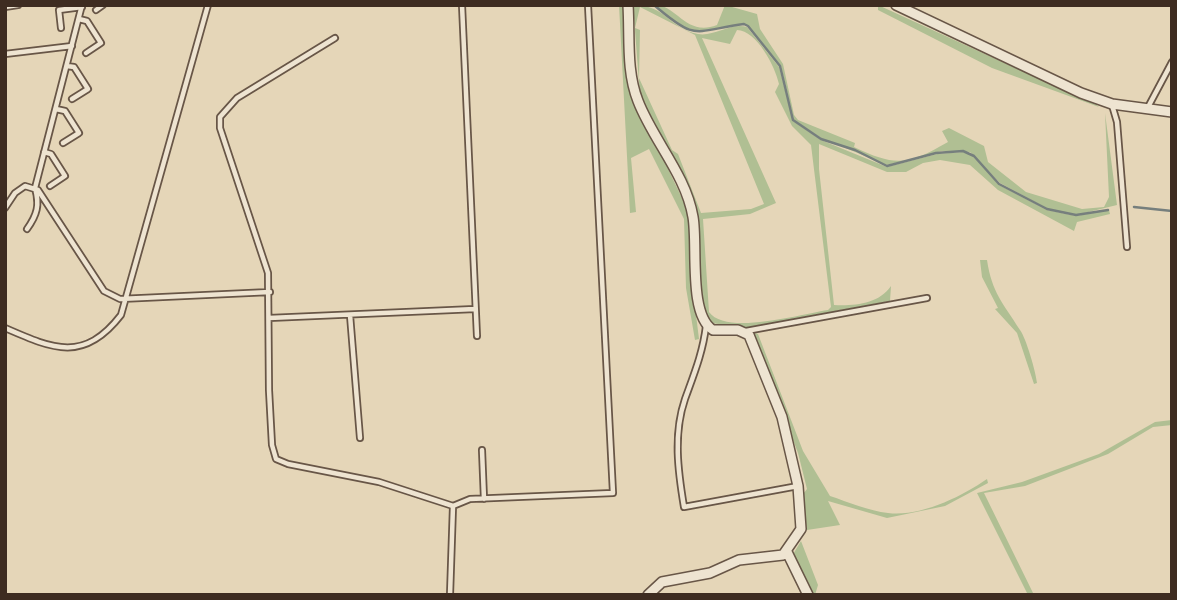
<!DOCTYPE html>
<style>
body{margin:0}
#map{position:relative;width:1177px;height:600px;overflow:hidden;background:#e5d6b8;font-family:"Sorts Mill Goudy",serif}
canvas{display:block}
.frame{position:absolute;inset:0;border:7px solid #3e2c21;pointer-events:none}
</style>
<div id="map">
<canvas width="1177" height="600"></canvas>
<div class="frame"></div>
</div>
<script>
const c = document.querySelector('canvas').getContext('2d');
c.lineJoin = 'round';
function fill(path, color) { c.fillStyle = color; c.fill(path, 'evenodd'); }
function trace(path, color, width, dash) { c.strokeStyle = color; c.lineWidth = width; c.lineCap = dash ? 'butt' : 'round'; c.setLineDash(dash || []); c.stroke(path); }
fill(new Path2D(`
 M619 5H626L630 89 690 215 691 274 699 339 695 340 686 288 684 219 649 149 631 158 636 212 630 213Z
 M633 5C667 5 668 28 698 34 714 37 731 22 747 27L779 67 793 121 821 140 887 167 937 154 963 152 974 156 999 185 1047 210 1076 216 1109 210 1110 214 1077 222 1074 231 998 190 970 165 940 160 923 163 906 172H887L819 144V169L834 305C854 306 879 304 891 286L890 301 743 328 712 323 704 311 702 296 697 217 640 95ZM640 7 695 35 764 204 751 209 701 213 678 154 672 150 639 78 640 30 635 28ZM737 30C757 31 775 66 779 84L775 92 792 126 811 145 831 307 828 310C801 314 726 336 709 312L703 219 750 214 776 203 702 38 730 44Z
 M655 5C677 5 686 37 717 25L725 5 757 14 760 29 783 64 794 115 798 120 855 143 854 147C896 167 908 165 948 142L942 131 949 128 984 146 988 162 1026 192 1082 209 1104 207 1109 197 1105 113 1117 205 1076 215 1048 209 1000 183 970 152 942 151 887 165 821 138 794 120 781 66 748 26 744 24C695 31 697 41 655 5Z
 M878 5 1035 77 1088 98 1099 107 992 68 878 10Z
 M980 260H987C992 293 1003 303 1020 330 1026 338 1036 372 1037 383L1034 384 1017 333 995 309 998 308 982 277Z
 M752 332 758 334 803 451 830 496C848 502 869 511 888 513 920 517 961 497 987 479L988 483 945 506 887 518 828 501 840 525 807 530 800 498 807 489 798 453Z
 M1172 420V425L1153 427 1108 454 1025 486 984 493 1034 595H1028L977 493 1022 482 1099 454 1155 422Z
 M801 541 818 585 815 595H810L792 556Z`), '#b0bf93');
trace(new Path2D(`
 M654 5C697 42 693 31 744 24L748 26 780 66 793 120 821 139 855 150 887 166 936 153 963 151 974 156 999 184 1047 209 1076 215 1108 210
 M1134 207 1172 211`), '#767f7d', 2.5);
const service = new Path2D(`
 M462 5 477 336
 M5 7 18 5
 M96 10 103 5
 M79 19 87 21 101 43 86 53
 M61 28 59 10 82 7
 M335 38 237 98 220 117V128L268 273 269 390 272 445 276 459 288 464 379 482 453 506 470 499 613 493 588 5
 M5 54 72 46
 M67 66 74 67 88 89 72 99
 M1112 105 1117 122 1127 247
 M56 109 65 111 79 133 63 143
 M1147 109 1172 62
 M44 152 51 154 65 176 50 186
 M5 208 15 193 25 186 38 190 104 291 120 299 270 292
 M27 229C37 215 40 205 35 188L82 5
 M350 315 360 438
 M269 318 475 309
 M706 326C703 352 694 374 685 399 673 434 678 471 684 507L798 486
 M5 328C53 349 84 363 121 315L208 5
 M746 331 927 298
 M482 450 484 499
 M450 595 453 506`);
const minor = new Path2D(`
 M628 5C630 37 626 71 638 101 653 140 686 175 693 217 698 245 688 315 713 330H738L749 335 782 417 798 486 801 529 783 555 739 560 710 573 662 582 648 595
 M896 5 1081 93 1112 104 1172 112
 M787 552 808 595`);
trace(service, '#685647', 8);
trace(minor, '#685647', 12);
trace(service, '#eee4d1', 4.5);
trace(minor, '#eee4d1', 9);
</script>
